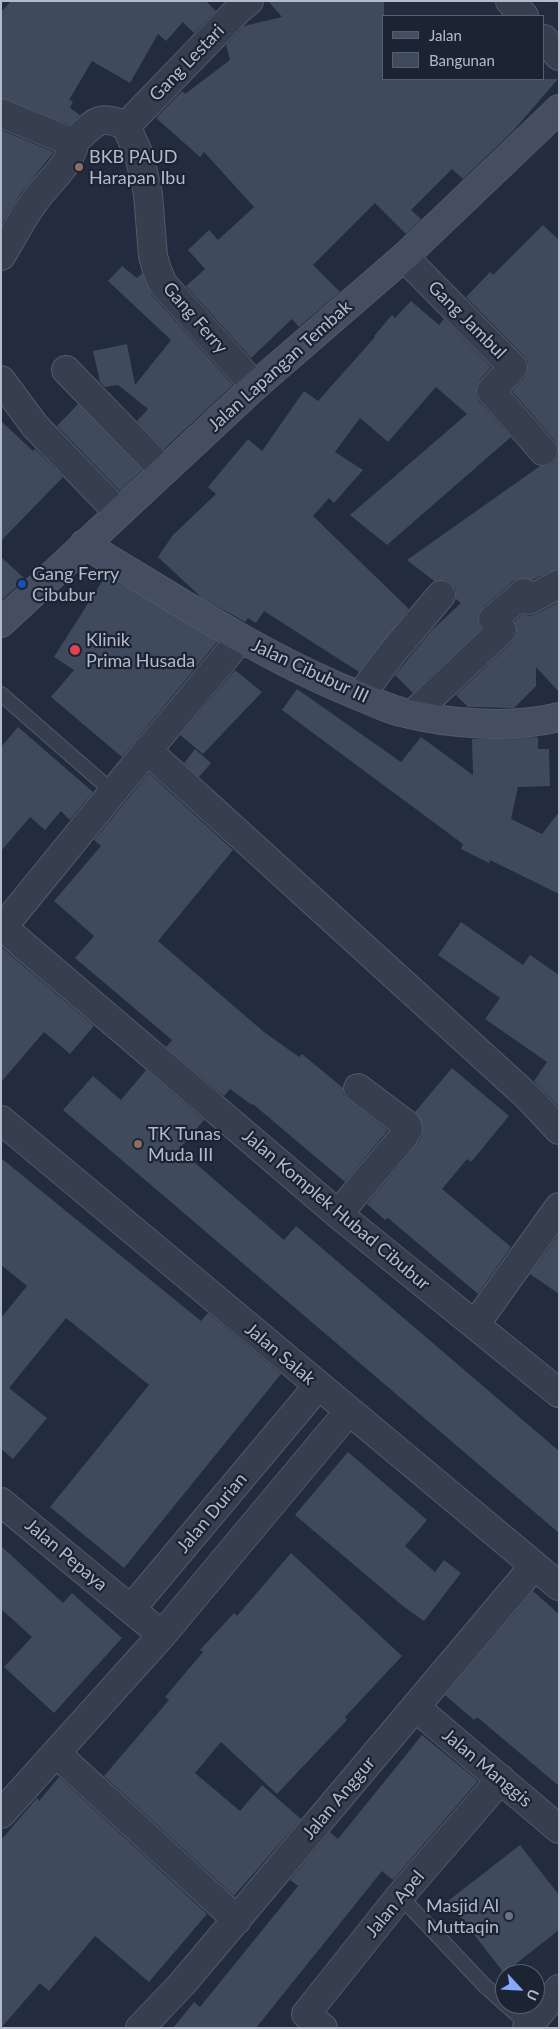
<!DOCTYPE html>
<style>
body{margin:0}
#map{position:relative;width:560px;height:2029px;overflow:hidden;background:#232c3e;font-family:Lato,sans-serif}
canvas{display:block}
.frame{position:absolute;inset:0;border:2px solid #b3bac9;pointer-events:none}
.legend{position:absolute;left:382px;top:15px;width:162px;height:65px;box-sizing:border-box;background:#1c2433;border:1px solid #58606f;margin:0;padding:6px 9px;list-style:none;font-size:15px;color:#b3bac9}
.legend li{display:flex;align-items:center;gap:10px;height:25px}
.legend b{width:25px;border:1px solid #58606f}
.north{position:absolute;left:495px;top:1964px;width:50px;height:50px;box-sizing:border-box;background:#1c2433;border:1px solid #58606f;border-radius:50%;rotate:115deg;font-size:14px;font-weight:700;line-height:20px;text-align:center;color:#b3bac9}
.north::after{content:'';display:block;margin:auto;width:18px;height:22px;background:#88a9f9;clip-path:polygon(50% 0,100% 100%,50% 72%,0 100%)}
</style>
<div id="map">
<canvas width="560" height="2029"></canvas>
<div class="frame"></div>
<ul class="legend">
<li><b style="height:6px;background:#454d61"></b>Jalan</li>
<li><b style="height:14px;background:#3f4a5d"></b>Bangunan</li>
</ul>
<div class="north">U</div>
</div>
<script>
const c = document.querySelector('canvas').getContext('2d');
c.lineJoin = 'round';
function fill(path, color) { c.fillStyle = color; c.fill(path, 'evenodd'); }
function trace(path, color, width, dash) { c.strokeStyle = color; c.lineWidth = width; c.lineCap = dash ? 'butt' : 'round'; c.setLineDash(dash || []); c.stroke(path); }
function label(font, color, halo, rows, align = 'center') {
  c.font = font + ' Lato,sans-serif'; c.lineWidth = 4.5; c.setLineDash([]); c.textBaseline = 'middle'; c.strokeStyle = halo; c.fillStyle = color; for (const [text, x, y, turn = 0] of rows) {
    c.save(); c.translate(x, y); c.rotate((+turn || 0) * Math.PI / 180); c.textAlign = isNaN(turn) ? turn : align; if (halo) c.strokeText(text, 0, 0); c.fillText(text, 0, 0); c.restore();
  }
}
fill(new Path2D(`
 M11 1H206L216 11 194 33 183 22 166 41 158 34 130 83 92 61 69 100 73 101 70 108 80 115 70 125 1 98V12Z
 M268 1H384V79H558L513 131 463 179 452 169 411 210 421 219 406 234 375 203 313 265 340 292 299 327 292 319 251 358 186 286 205 269 188 250 209 230 218 240 254 207 204 152 200 157 156 118 182 91 185 94 230 60 226 45 244 26 282 17Z
 M1 130 54 152 21 193 1 225Z
 M543 225 559 240V568L532 580 522 578 514 581 483 607 478 614V622L481 629 413 693 395 675 432 630 461 603 456 599V590L451 583 443 580 434 581 407 560 540 466H546L553 463 558 456V448L555 441 512 391 525 377 528 370V362L524 356 466 297 490 272 493 275Z
 M122 266 137 278 142 273 151 294 233 385 164 449 137 421 148 409 118 385 105 387 100 382 93 351 127 344 135 385 171 340 108 281Z
 M411 301 439 325 444 319 491 367 479 381 476 387V395L479 401 511 437 387 545 350 515 467 414 436 387 388 442 360 418 335 452 363 470 334 503 329 498 313 516 409 609 359 672 264 611 256 623 248 618 245 622 220 608 202 598 158 557 173 535 216 494 208 487 248 439 262 451 304 391 318 401 375 337 374 336 392 315 395 318Z
 M78 404 142 470 120 491 57 426Z
 M1 421 33 451 35 449 63 477 1 541Z
 M1 557 25 579 1 601Z
 M106 575 217 642 122 757 51 697 74 670 54 657Z
 M559 602V692L536 667V686L514 708 468 707 456 695 513 641 517 634V628L515 621 523 614 530 616 536 614Z
 M235 670 262 692 203 754 180 735Z
 M297 689 401 762 421 737 473 775 472 739H501L538 737V749H549L550 786 518 787 511 819 542 834 559 812V894L490 860 489 863 461 849 463 844 282 710Z
 M18 727 93 792 70 820 61 811 45 830 30 817 1 851V747Z
 M195 749 211 763 199 777 184 763Z
 M149 773 233 850 158 941 264 1032 299 1057 302 1054 343 1088 344 1095 349 1100 388 1130 345 1182 253 1104 252 1105 230 1089 224 1096 166 1047 172 1040 75 958 94 936 54 901 101 846 94 840Z
 M461 922 523 965 530 955 559 975V1107L534 1081 547 1062 485 1019 500 998 438 955Z
 M1 947 94 1026 70 1054 44 1032 1 1082Z
 M452 1068 509 1116 471 1162 467 1159 442 1189 511 1247 478 1294 388 1218 385 1220 367 1204 417 1144 422 1136 423 1125 415 1112Z
 M146 1070 204 1120 179 1149 284 1240 296 1226 559 1451V1533L63 1110 93 1076 121 1100Z
 M1 1158 201 1321 208 1313 281 1374 124 1568 50 1507 149 1385 66 1318 9 1388 47 1418 13 1459 1 1449V1318L27 1286 1 1265Z
 M559 1234V1294L530 1274Z
 M348 1452 427 1520 405 1546 435 1572 444 1560 461 1573 424 1621 404 1607 295 1515Z
 M1 1546 63 1603 72 1593 122 1638 54 1713 4 1667 32 1637 1 1609Z
 M291 1553 402 1656 345 1717 347 1720 277 1794 221 1742 195 1773 240 1811 262 1785 301 1819 234 1896 104 1776 169 1700 165 1697 203 1652 200 1650 234 1613 237 1616Z
 M533 1591 559 1614V1786L477 1717 474 1720 445 1695Z
 M422 1735 478 1781 393 1880 382 1871 256 2028H173L194 2002 200 2007 298 1886 290 1880 330 1832 338 1839Z
 M59 1777 207 1914 149 1982 95 1936 49 1991 40 1983 1 2028V1840L37 1798 39 1801Z
 M520 1845 559 1895V1930L504 1973 448 1901Z`), '#3f4a5d');
const lane = new Path2D(`
 M1 694 113 792
 M400 1896 484 1985 505 2004
 M505 2004 529 2025`);
const street = new Path2D(`
 M510 1 524 16
 M544 39 559 56
 M1 113 66 140 75 141C94 123 99 113 126 126
 M126 126 139 155 148 194 153 256 157 270 163 284 255 386
 M126 126 238 10 249 1
 M1 256C12 239 21 219 34 202 48 181 70 167 75 141
 M404 257 513 367 491 391 543 451
 M66 370 164 471
 M1 380 35 426 118 512
 M360 696 393 652 441 595
 M413 714 502 630 493 619 524 593 529 600 559 584
 M147 750 528 1097 559 1130
 M1 926 338 1214 559 1393
 M3 927 113 792 232 649
 M1 1120 559 1586
 M338 1214 404 1136 408 1129 407 1125 358 1088
 M475 1325 559 1207
 M1 1502 162 1635
 M131 1609 318 1386
 M415 1707 559 1829
 M57 1754 237 1920
 M1 1814 162 1635 349 1411
 M140 2028 182 1984 534 1566
 M323 2028 306 2014 400 1896 501 1779
 M527 2028 559 1989`);
const secondary = new Path2D(`
 M84 544C169 595 253 651 345 690 363 697 382 707 401 712 448 724 511 729 559 717
 M1 623 255 386 404 257 559 109`);
trace(lane, '#525a69', 16);
trace(street, '#525a69', 30);
trace(secondary, '#525a69', 30);
trace(lane, '#373e4e', 14);
trace(street, '#373e4e', 28);
trace(secondary, '#454d61', 28);
for (const [x, y, r, color] of [
 [79,167,5,"#8d6e63"],
 [22,584,5,"#1a4fb4"],
 [75,650,6,"#e0444e"],
 [138,1144,5,"#8d6e63"],
 [509,1916,5,"#6b7280"]
]) { const dot = new Path2D(); dot.arc(x, y, r, 0, 2 * Math.PI); c.fillStyle = color; c.fill(dot); trace(dot, '#1c2433', 2); }
label('18px', '#b3bac9', '#1c2433', [
 ["Gang Lestari",187,63,-46],
 ["Gang Ferry",195,318,49],
 ["Gang Jambul",467,320,45],
 ["Jalan Lapangan Tembak",280,366,-42],
 ["Jalan Cibubur III",310,671,25],
 ["Jalan Komplek Hubad Cibubur",336,1210,40],
 ["Jalan Salak",280,1354,40],
 ["Jalan Durian",212,1513,-50],
 ["Jalan Pepaya",66,1555,40],
 ["Jalan Manggis",487,1768,40],
 ["Jalan Anggur",339,1798,-50],
 ["Jalan Apel",395,1904,-50]
]);
label('18px', '#b3bac9', '#1c2433', [
 ["BKB PAUD",89,157],
 ["Harapan Ibu",89,178],
 ["Gang Ferry",32,574],
 ["Cibubur",32,595],
 ["Klinik",86,640],
 ["Prima Husada",86,661],
 ["TK Tunas",148,1134],
 ["Muda III",148,1155],
 ["Masjid Al",499,1906,"right"],
 ["Muttaqin",499,1927,"right"]
], 'left');
</script>
